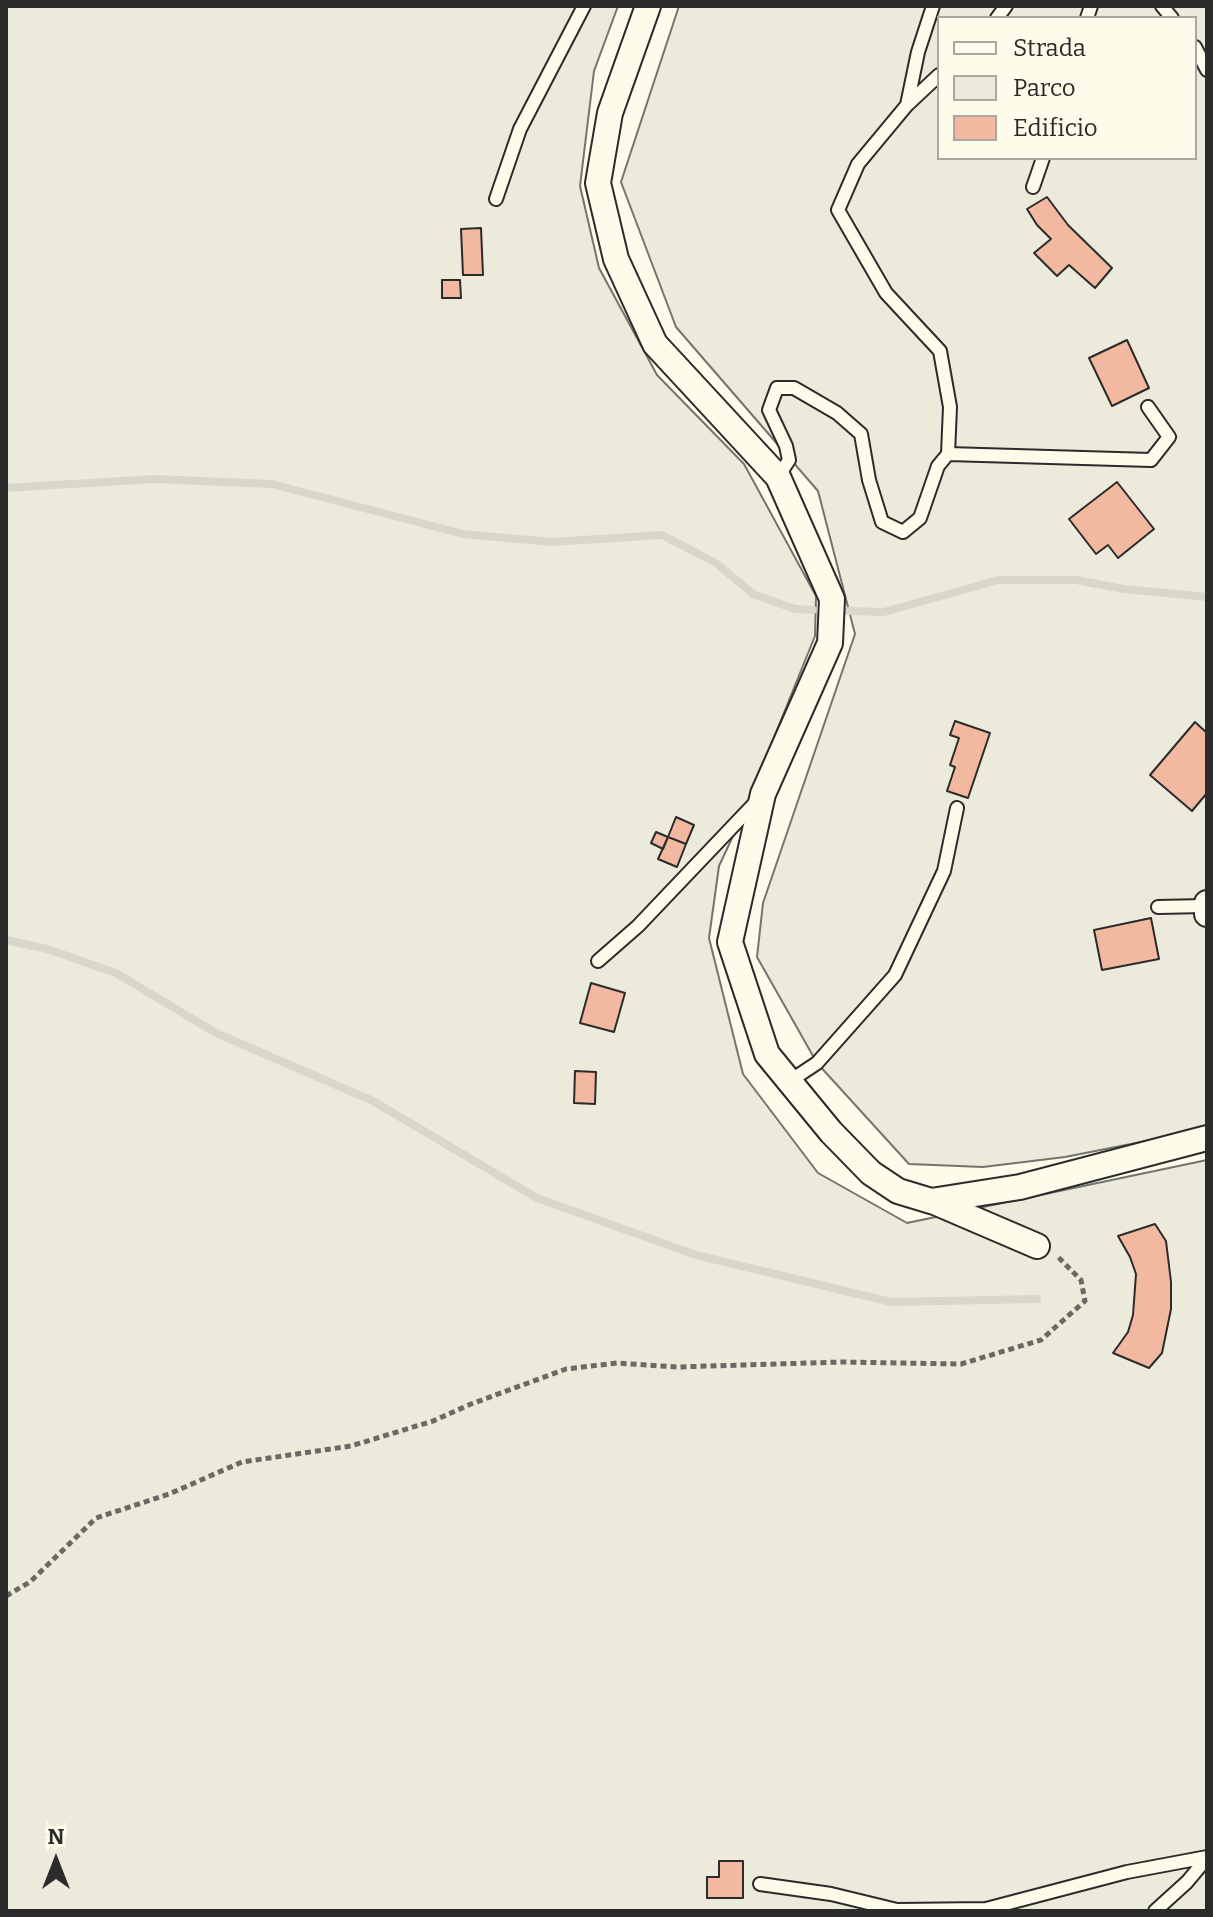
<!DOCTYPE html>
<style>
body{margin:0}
#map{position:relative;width:1213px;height:1917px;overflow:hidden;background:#fdfbea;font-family:Bitter,serif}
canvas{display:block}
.frame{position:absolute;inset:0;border:8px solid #2b2b2b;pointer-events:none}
.legend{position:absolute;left:937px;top:16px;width:260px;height:144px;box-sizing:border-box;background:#fdfbea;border:2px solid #a9a89e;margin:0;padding:10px 14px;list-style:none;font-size:24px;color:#2b2b2b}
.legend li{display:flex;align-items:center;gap:16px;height:40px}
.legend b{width:40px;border:2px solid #a9a89e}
.north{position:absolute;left:16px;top:1821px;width:80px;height:80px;-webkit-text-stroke:6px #fdfbea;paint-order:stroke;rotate:0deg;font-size:22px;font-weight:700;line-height:32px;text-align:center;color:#2b2b2b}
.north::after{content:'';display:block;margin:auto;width:28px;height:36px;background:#2b2b2b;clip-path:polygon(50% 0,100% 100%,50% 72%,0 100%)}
</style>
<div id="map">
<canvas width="1213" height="1917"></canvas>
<div class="frame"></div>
<ul class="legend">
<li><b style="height:10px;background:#fdfbea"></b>Strada</li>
<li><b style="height:22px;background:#ecebdb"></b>Parco</li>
<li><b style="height:22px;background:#f2b8a0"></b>Edificio</li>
</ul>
<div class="north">N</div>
</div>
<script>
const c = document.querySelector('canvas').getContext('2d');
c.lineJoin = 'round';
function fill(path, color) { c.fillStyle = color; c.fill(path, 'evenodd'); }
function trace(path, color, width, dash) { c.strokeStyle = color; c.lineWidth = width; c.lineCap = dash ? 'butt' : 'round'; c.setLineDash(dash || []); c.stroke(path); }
const green = new Path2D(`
 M6 6H618L594 71 580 186 599 268 657 375 744 464 816 596 815 636 741 819 719 866 709 938 743 1074 818 1173 907 1223 1207 1160V1911H6Z
 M679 6H1207V1129L1065 1157 983 1167 909 1164 817 1063 757 957 763 903 855 634 818 491 676 327 621 182ZM939 18H1195V158H939Z`);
fill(green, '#ecebdb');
trace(green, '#74746e', 2);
trace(new Path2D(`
 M6 488 154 479 272 484 463 534 552 542 662 535 716 563 753 594 795 609 813 610
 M848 611 884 612 998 580H1076L1124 589 1207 597
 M6 940 47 949 116 973 216 1033 373 1101 537 1198 696 1255 891 1302 1037 1299`), '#d8d7c9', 8);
const building = new Path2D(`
 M1047 197 1068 225 1112 268 1095 288 1069 265 1057 276 1034 253 1051 239 1037 225 1027 209Z
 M481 228 483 275H463L461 229Z
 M442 280H460L461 298H442Z
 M1127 340 1149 388 1112 406 1089 358Z
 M1117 482 1154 529 1118 558 1108 545 1096 554 1069 519Z
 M955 721 990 733 968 798 947 791 955 767 950 765 959 738 950 735Z
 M1195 722 1207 733V793L1192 811 1150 775Z
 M676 817 694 825 686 844 668 837Z
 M656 832 668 837 663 849 651 843Z
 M668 837 686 844 677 867 658 859Z
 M1151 918 1159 959 1102 970 1094 930Z
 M591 983 625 993 614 1032 580 1023Z
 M575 1071 596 1072 595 1104 574 1103Z
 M1155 1224 1166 1241 1171 1282V1309L1162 1353 1149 1368 1113 1353 1128 1332 1133 1315 1136 1274 1130 1257 1118 1236Z
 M719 1861H743V1898H707V1877H719Z`);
fill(building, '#f2b8a0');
trace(building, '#2b2b2b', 2);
const service = new Path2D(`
 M1162 6 1172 18
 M997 18 1006 6
 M1087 18 1091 6
 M1195 47 1207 70
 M907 105 918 52 933 6
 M1033 187 1043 158
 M496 199 520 129 584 6
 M948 454 1151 460 1169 437 1148 407
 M778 477 789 460 786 446 769 410 777 388H794L837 413 861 434 869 480 882 522 903 532 920 518 938 466 948 454 950 407 940 351 886 293 838 210 858 164 907 105 939 75
 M1158 907 1205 906
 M598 961 638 926 756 802
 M790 1081 817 1063 895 975 944 871 957 808
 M760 1884 831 1894 897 1910 986 1909 1127 1872 1207 1857
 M1155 1911 1187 1882 1207 1858`);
const minor = new Path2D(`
 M648 6 610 113 598 183 616 259 655 344 778 477 832 599 830 643 763 794 730 942 767 1054 831 1132 871 1173 898 1191 931 1201 1020 1187 1207 1138
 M1207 903V914
 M932 1201 1037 1246`);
trace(service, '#2b2b2b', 16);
trace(minor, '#2b2b2b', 28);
trace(new Path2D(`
 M6 1596 30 1582 96 1518 169 1494 242 1462 351 1446 433 1421 471 1404 566 1369 617 1363 677 1367 842 1362 961 1364 1041 1340 1085 1301 1081 1280 1058 1257`), '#6a6964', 5, [6, 4]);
trace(service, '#fdfbea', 12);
trace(minor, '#fdfbea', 24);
</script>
